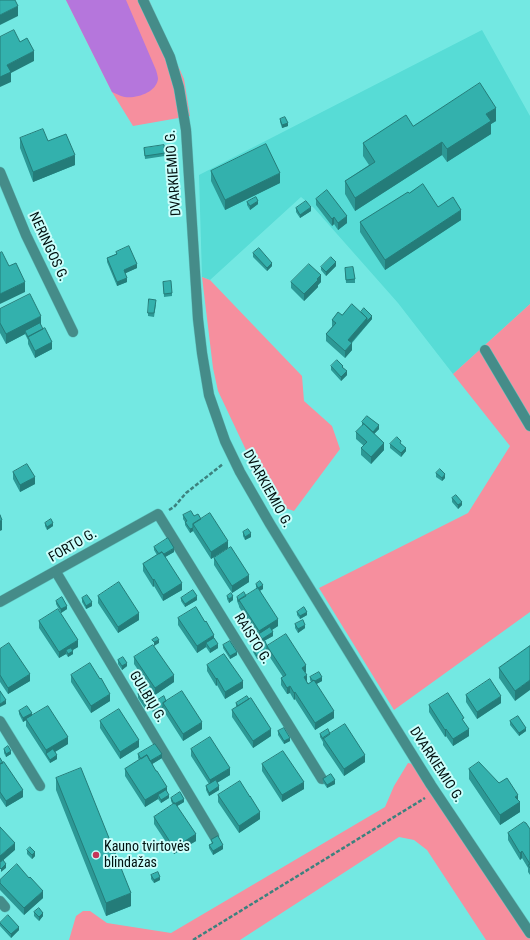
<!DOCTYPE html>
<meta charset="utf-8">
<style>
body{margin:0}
canvas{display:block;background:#73e8e2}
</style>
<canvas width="530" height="940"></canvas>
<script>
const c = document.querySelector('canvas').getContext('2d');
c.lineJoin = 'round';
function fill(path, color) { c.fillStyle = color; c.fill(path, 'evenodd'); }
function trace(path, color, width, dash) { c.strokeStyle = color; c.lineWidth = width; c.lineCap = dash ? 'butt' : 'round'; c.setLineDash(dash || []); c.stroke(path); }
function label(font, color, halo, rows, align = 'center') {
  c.font = font + ' "Roboto Condensed",sans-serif'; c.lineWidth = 4; c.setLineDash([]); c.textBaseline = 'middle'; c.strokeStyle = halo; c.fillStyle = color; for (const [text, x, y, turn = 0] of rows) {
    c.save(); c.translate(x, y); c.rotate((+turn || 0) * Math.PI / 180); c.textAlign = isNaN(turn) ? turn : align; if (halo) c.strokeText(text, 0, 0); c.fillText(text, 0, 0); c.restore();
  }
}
fill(new Path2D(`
 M482 30 530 116V304L453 374 398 303 314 208 301 197 210 280 202 277 199 175Z`), '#57dcd6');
fill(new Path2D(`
 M66 0H149L184 79 190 116 133 126 112 92Z
 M202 277 210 280 302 376 304 401 332 426 340 449 294 511 271 503 218 391 213 368Z
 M530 304V612L394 710 319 588 468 513 510 446 453 374Z
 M408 763 418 765 530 925V940H486L427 850 414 840 399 837 240 940H69L76 916 83 911H90L107 923 171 933 385 807 394 786Z`), '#f68f9e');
fill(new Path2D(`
 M66 0H126L156 70C157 73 158 77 158 79 156 94 132 100 121 96 118 95 115 93 112 92Z`), '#b576dc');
const minor = new Path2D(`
 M143 0 170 57 179 88 186 130 198 319 202 353 209 395 225 441 240 472 270 524 390 719 431 785 530 933
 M0 172 26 235 73 332
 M485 350 530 426
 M56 572 214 836
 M0 602 158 514 322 779
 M0 721 40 786
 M0 901 5 907`);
trace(minor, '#61c5c0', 11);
trace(new Path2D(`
 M169 510 174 507 186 493 223 464
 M193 940 425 798`), '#3c817e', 2.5, [4, 2]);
trace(minor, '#458c89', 10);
fill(new Path2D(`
 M280 119 288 126 282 128 280 122Z
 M496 121 491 124V134L447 162 442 155 355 211 345 194V181L369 165 363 156V143L413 126Z
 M20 138 75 165 33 182 20 148Z
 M144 148 165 153V156L145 159Z
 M211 171 280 183 225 210 211 181Z
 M316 199 347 223 338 230 334 224 332 226 316 205Z
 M247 202 258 204 250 210 247 205Z
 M438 207 461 220 385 270 360 232V222Z
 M296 208 311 211 300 218 296 212Z
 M116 252 137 268 125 273 127 282 117 286 107 262V258L116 254Z
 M253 253 272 266 267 271 253 257Z
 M336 266 326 276 321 270V267Z
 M345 268 355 279V283H346Z
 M163 282 172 293V296L164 297Z
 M291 282H321L318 285V287L304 301 291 288Z
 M156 304 154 317 148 316V313Z
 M0 309 41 326 52 349 35 358 28 344V340L25 334 6 344 0 333Z
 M361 312 372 319 352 343V350L345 358 326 341V334L332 327V320L342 315Z
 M331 366 343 368 347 375 341 381 331 370Z
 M362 422 379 429 374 434 384 450 371 464 361 455V448L364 446 356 439V432L362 426Z
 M390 444H401L406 451 401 457 390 448Z
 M13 472 35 484 20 492 13 479Z
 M436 473 445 478 442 481 436 477Z
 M452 498 462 505 458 509 452 502Z
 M183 515 194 516 201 519 228 548 211 559 193 531 190 533 185 525V522L183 519Z
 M45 523 53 526 47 530 45 526Z
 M243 532 251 537 245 540 243 536Z
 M154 547 174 552 165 557 182 590 163 601 154 586 153 587 143 571V564L157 555 154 550Z
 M214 558 249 582 232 593 214 565Z
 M256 584 263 589 260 591 278 626 272 630 273 636 262 642 239 607V606L237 601V597L246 596 257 589 256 587Z
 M98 596 139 620 118 633 98 603Z
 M227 596 233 600 229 603 227 599Z
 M82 598 92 606 86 609 82 602Z
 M181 598 197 600 185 607 181 601Z
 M56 601 67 609 61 613 56 604Z
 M297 612 307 615 300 619 297 615Z
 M178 618 218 648 210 653 206 647 197 653 178 625Z
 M39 621 78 647 72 650 73 654 68 657 66 654 59 658 39 628Z
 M295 624 305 628 298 633 295 628Z
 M223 645 237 655 230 659 223 648Z
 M267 646 306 672H305L307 682 308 684 311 682 310 680V677L322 681 316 684 334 718 315 730 295 699 294 700 290 693 287 694 281 685V678L283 677 267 653 257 659 253 652V649Z
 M530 646 515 701 499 678V668Z
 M0 649 30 681 8 694 0 682Z
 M134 657 174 682 155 695 134 664Z
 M118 660 127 666 122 670 118 664Z
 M207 665 243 688 225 699 217 685 216 686 207 671Z
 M71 675 110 701 91 713 71 682Z
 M138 694 153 703 166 701 202 729 183 741 163 710 155 715 150 708V707L146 710 138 698Z
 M466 695 501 703 477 719 466 702Z
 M236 703 271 736 253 748 232 717V710L237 707 236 706Z
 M429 705 464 722 469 736 453 746 446 736 445 737 429 712Z
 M19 711 32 716 68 744 55 752 57 759 50 763 26 726V720L23 722 19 714Z
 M100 721 139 747 120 759 100 728Z
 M510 721 526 731 519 736 510 725Z
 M278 731 290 741 284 744 278 735Z
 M320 734H330L365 762 344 776 323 745V742L320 737Z
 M4 749 11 754 6 757 4 753Z
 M191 749 230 775 217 783 219 790 209 796 206 790V786L209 784 191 756Z
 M138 754 162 758 152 764 167 792 169 798 161 803 158 799 145 807 125 776V769L139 760 138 758Z
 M0 758 23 797 6 807 0 798Z
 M262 764 304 789 282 802 262 771Z
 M469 769 499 783 518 800 520 812 500 825 469 779Z
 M56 778 131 906 106 916 56 790Z
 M323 779 335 784 327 788 323 782Z
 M218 795 260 819 239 833 218 802Z
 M171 798 184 802 177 806 196 841 174 854 154 824V817L173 805 171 801Z
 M530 829V875L528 872V868L522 858 520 860 508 840V833Z
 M211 840 223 849 213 855 209 848V845L212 844Z
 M27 850 35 856 32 859 27 854Z
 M151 875 160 880 154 883 151 879Z
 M0 880 43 898 24 915 0 890Z
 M34 912 43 916 39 921 34 916Z
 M0 922 19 930 11 938 0 926Z`), '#2c9895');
fill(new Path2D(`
 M18 6V16L0 25V15Z
 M34 51V61L11 73V82L0 87V77L7 65Z
 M496 108V121L491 124V134L447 162V149L486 114Z
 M288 123V126L282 128V125Z
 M442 142V155L355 211V198Z
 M75 155V165L33 182V172Z
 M280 173V183L225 210V200Z
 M258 201V204L250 210V206Z
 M311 207V211L300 218V215Z
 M461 210V220L385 270V260Z
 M347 216V223L338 230V223Z
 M334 217V224L332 226V219Z
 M336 262V266L326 276V272Z
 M272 263V266L267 271V268Z
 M137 264V268L124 274V270Z
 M321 275V282L318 285V287L304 301V294Z
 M127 278V282L117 286V282Z
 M25 282V292L0 304V294Z
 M41 316V326L25 331V334L6 344V334Z
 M372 316V319L348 346V340L367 318Z
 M52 342V349L35 358V351Z
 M352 343V350L345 358V351Z
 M347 371V375L341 381V377Z
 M379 425V429L373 435V432Z
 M384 443V450L371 464V457Z
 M406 448V451L401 457V453Z
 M445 474V478L442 481V478Z
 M35 477V484L20 492V485Z
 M462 502V505L458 509V505Z
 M2 520V530L0 531V521Z
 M53 523V526L47 530V527Z
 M193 528V531L190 533V529Z
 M251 533V537L245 540V537Z
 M228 541V548L211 559V552Z
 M174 548V552L160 560V557Z
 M249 575V582L232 593V586Z
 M154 579V586L153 587V580Z
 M182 583V590L163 601V595Z
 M263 585V589L258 591V588Z
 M197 596V600L185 607V604Z
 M233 596V600L229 603V599Z
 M92 602V606L86 609V606Z
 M67 606V609L61 613V609Z
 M307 612V615L300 619V616Z
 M139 613V620L118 633V627Z
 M278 619V626L261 637 259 634V631Z
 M305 625V628L298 633V629Z
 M273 632V636L262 642V639Z
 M214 635V642L206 643V647L197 653V646Z
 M78 640V647L68 653 66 650V654L59 658V652Z
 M159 640V643L154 646V642Z
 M218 644V648L210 653V649Z
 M267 649V653L257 659V656Z
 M73 651V654L68 657V654Z
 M237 652V655L230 659V656Z
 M127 663V666L122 670V666Z
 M306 665V672L302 674V668Z
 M30 674V681L8 694V688Z
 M174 675V682L155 695V688Z
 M307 675V682L304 677Z
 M322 677V681L313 686V682Z
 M217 678V685L216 686V679Z
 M530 680V690L515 701V691Z
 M243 681V688L225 699V692Z
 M290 686V693L287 694V688Z
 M295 692V699L294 700V693Z
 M110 694V701L91 713V706Z
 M501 696V703L477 719V712Z
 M6 700V704L0 707V704Z
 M153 701V705H150V707L146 710V706Z
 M163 707V710L155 715V711Z
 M334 711V718L315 730V723Z
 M32 713V717L23 722V718Z
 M202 722V729L183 741V734Z
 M526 728V731L519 736V733Z
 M271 729V736L253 748V741Z
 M446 729V736L445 737V730Z
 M469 729V736L453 746V739Z
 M68 737V744L48 756 46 754V757V750Z
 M290 738V741L284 744V741Z
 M139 740V747L120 759V752Z
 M11 751V754L6 757V754Z
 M162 754V758L149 766V762Z
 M57 755V759L50 763V760Z
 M365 755V762L344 776V769Z
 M230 768V775L210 787V780Z
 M335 780V784L327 788V785Z
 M304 782V789L282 802V795Z
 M219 786V790L209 796V793Z
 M167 787V793L158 795V799L145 807V800Z
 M23 790V797L6 807V801Z
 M169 795V798L161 803V800Z
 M518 795V803L520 802V812L500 825V815L515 797Z
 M184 799V802L174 808V804Z
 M260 812V819L239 833V826Z
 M196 834V841L174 854V848Z
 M15 843V850L0 863V856Z
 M223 845V849L213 855V851Z
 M522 851V858L520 860V853Z
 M35 852V856L32 859V855Z
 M6 864V868L1 872V869Z
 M160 877V880L154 883V880Z
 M43 891V898L24 915V908Z
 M131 893V906L106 916V903Z
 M43 913V916L39 921V917Z
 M19 927V930L11 938V934Z`), '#247c79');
const building = new Path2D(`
 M0 0H15L18 6 0 15Z
 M14 30 20 42 27 38 34 51 7 65 11 72 0 77V37Z
 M480 83 496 108 486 114 491 121 447 149 442 142 355 198 345 181 375 162 363 143 406 115 413 126Z
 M285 117 288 123 282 125 280 119Z
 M43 129 48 141 66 134 75 155 33 172 20 138Z
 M266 144 280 173 225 200 211 171Z
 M164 145 165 153 145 156 144 148Z
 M423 184 438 207 453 197 461 210 385 260 360 222 408 192 409 193Z
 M327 190 347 216 338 223 334 217 332 219 316 199Z
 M256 197 258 201 250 206 247 202Z
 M306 201 311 207 300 215 296 208Z
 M129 246 137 264 124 270 127 278 117 282 107 258 117 254 116 252Z
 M259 248 272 263 267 268 253 253Z
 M2 252 9 266 16 263 25 282 0 294V253Z
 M331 257 336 262 326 272 321 267Z
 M309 264 321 275 317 279 318 280 304 294 291 282Z
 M353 267 355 279 346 280 345 268Z
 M171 281 172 293 164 294 163 282Z
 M30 294 41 316 6 334 0 323V309Z
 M149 299 156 300 154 313H148Z
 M352 304 367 318 348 340 352 343 345 351 326 334 336 323 332 320 338 312 342 315Z
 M364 308 372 316 367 321V318L361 312Z
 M40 323 43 329 28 337 25 331Z
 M45 328 52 342 35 351 28 337Z
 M337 360 343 366 342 367 347 371 341 377 331 366Z
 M367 416 379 425 373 432 362 422Z
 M364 424 384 443 371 457 361 448 367 442 356 432Z
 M397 437 401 441 400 443 406 448 401 453 390 444Z
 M27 464 35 477 20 485 13 472Z
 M440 469 445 474 442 478 436 473Z
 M456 495 462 502 458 505 452 498Z
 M191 511 194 516 198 514 201 519 193 524V528L190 529 185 522 187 521 183 515Z
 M210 513 228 541 211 552 193 524Z
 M0 515 2 520 0 521Z
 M51 519 53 523 47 527 45 523Z
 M248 529 251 533 245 537 243 532Z
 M168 538 174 548 164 554 162 552 159 554 154 547Z
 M231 547 249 575 232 586 214 558Z
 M162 552 182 583 163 595 154 579 153 580 143 564Z
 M260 581 263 585 258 588 256 584Z
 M119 582 139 613 118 627 98 596Z
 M258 588 278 619 259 631 239 600Z
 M193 590 197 596 185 604 181 598Z
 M244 592 246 596 239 600V602L237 597Z
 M231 593 233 596 229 599 227 596Z
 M87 595 92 602 86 606 82 598Z
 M62 597 67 606 61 609 56 601Z
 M196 607 205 622 206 621 214 635 197 646 178 618Z
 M304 607 307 612 300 616 297 612Z
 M58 609 78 640 59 652 39 621Z
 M303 620 305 625 298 629 295 624Z
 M270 627 273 632 262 639 259 634Z
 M286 634 306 665 302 668 307 675 304 677 308 684 314 680 334 711 315 723 295 692 294 693 290 686 287 688 281 678 286 675 267 646Z
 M157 637 159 640 154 642 152 640Z
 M214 638 218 644 210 649 206 643Z
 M230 641 237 652 230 656 223 645Z
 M265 641 267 646V649L257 656 253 649Z
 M9 643 30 674 8 688 0 675V649Z
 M153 645 174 675 155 688 134 657Z
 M530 646V680L515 691 499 668Z
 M71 648 73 651 68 654 66 650Z
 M224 654 243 681 225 692 217 678 216 679 207 665Z
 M123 657 127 663 122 666 118 660Z
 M90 663 100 679 101 678 110 694 91 706 71 675Z
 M319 672 322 677 315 681 314 680 313 681 310 677Z
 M490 679 501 696 477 712 466 695Z
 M146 690 153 701 146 706 138 694Z
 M0 691 6 700 0 704Z
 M182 691 202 722 183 734 163 703Z
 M448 693 464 718 462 719 469 729 453 739 446 729 445 730 429 705Z
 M164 696 166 701 163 703V707L155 711 150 705Z
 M247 696 249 699 238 706 236 703Z
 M251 698 271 729 253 741 232 710Z
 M27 706 32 713 23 718 19 711Z
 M48 706 68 737 46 750 26 719Z
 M119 709 139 740 120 752 100 721Z
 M518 716 526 728 519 733 510 721Z
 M345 724 365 755 344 769 323 738Z
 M284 728 290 738 284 741 278 731Z
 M328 729 330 734 323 739 320 734Z
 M210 737 230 768 210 780 191 749Z
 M155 744 162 754 150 761 147 755 141 759 138 754Z
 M8 746 11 751 6 754 4 749Z
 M53 749 57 755 50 760 46 754Z
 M283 751 304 782 282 795 262 764Z
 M147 755 156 771H157L167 787 145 800 125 769Z
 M0 758 3 763 0 764Z
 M4 762 23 790 6 801 0 792V764Z
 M479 762 499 783 507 778 518 795 515 797 520 802 500 815 469 769Z
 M81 768 131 893 106 903 56 778Z
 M331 774 335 780 327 785 323 779Z
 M216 780 219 786 209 793 206 786Z
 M240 781 250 797V796L260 812 239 826 218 795Z
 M166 790 169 795 161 800 158 795Z
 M180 792 184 799 174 804 171 798Z
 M175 803 196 834 174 848 154 817Z
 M524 822 526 823 530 829V868L528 865 530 864 522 851 520 853 508 833Z
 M0 827 15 843 0 856Z
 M218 836 223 845 213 851 209 845 213 843 211 840Z
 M30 847 35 852 32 855 27 850Z
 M3 860 6 864 1 869 0 868V863Z
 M17 864 29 878 30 877 43 891 24 908 0 883V880Z
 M158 872 160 877 154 880 151 875Z
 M39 908 43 913 39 917 34 912Z
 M8 915 19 927 11 934 0 923Z`);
fill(building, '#33b1ad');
trace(building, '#247c79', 1);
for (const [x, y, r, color] of [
 [96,855,4,"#c63659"]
]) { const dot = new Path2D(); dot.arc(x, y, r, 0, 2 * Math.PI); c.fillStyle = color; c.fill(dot); trace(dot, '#cafefb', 1.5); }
label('14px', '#00100f', '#cafefb', [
 ["DVARKIEMIO G.",174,173,-94],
 ["NERINGOS G.",48,247,65],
 ["DVARKIEMIO G.",267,489,61],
 ["FORTO G.",73,546,-30],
 ["RAISTO G.",252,639,58],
 ["GULBIŲ G.",147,697,59],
 ["DVARKIEMIO G.",436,765,57]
]);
label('14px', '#00100f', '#cafefb', [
 ["Kauno tvirtovės",104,847],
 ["blindažas",104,863]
], 'left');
</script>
